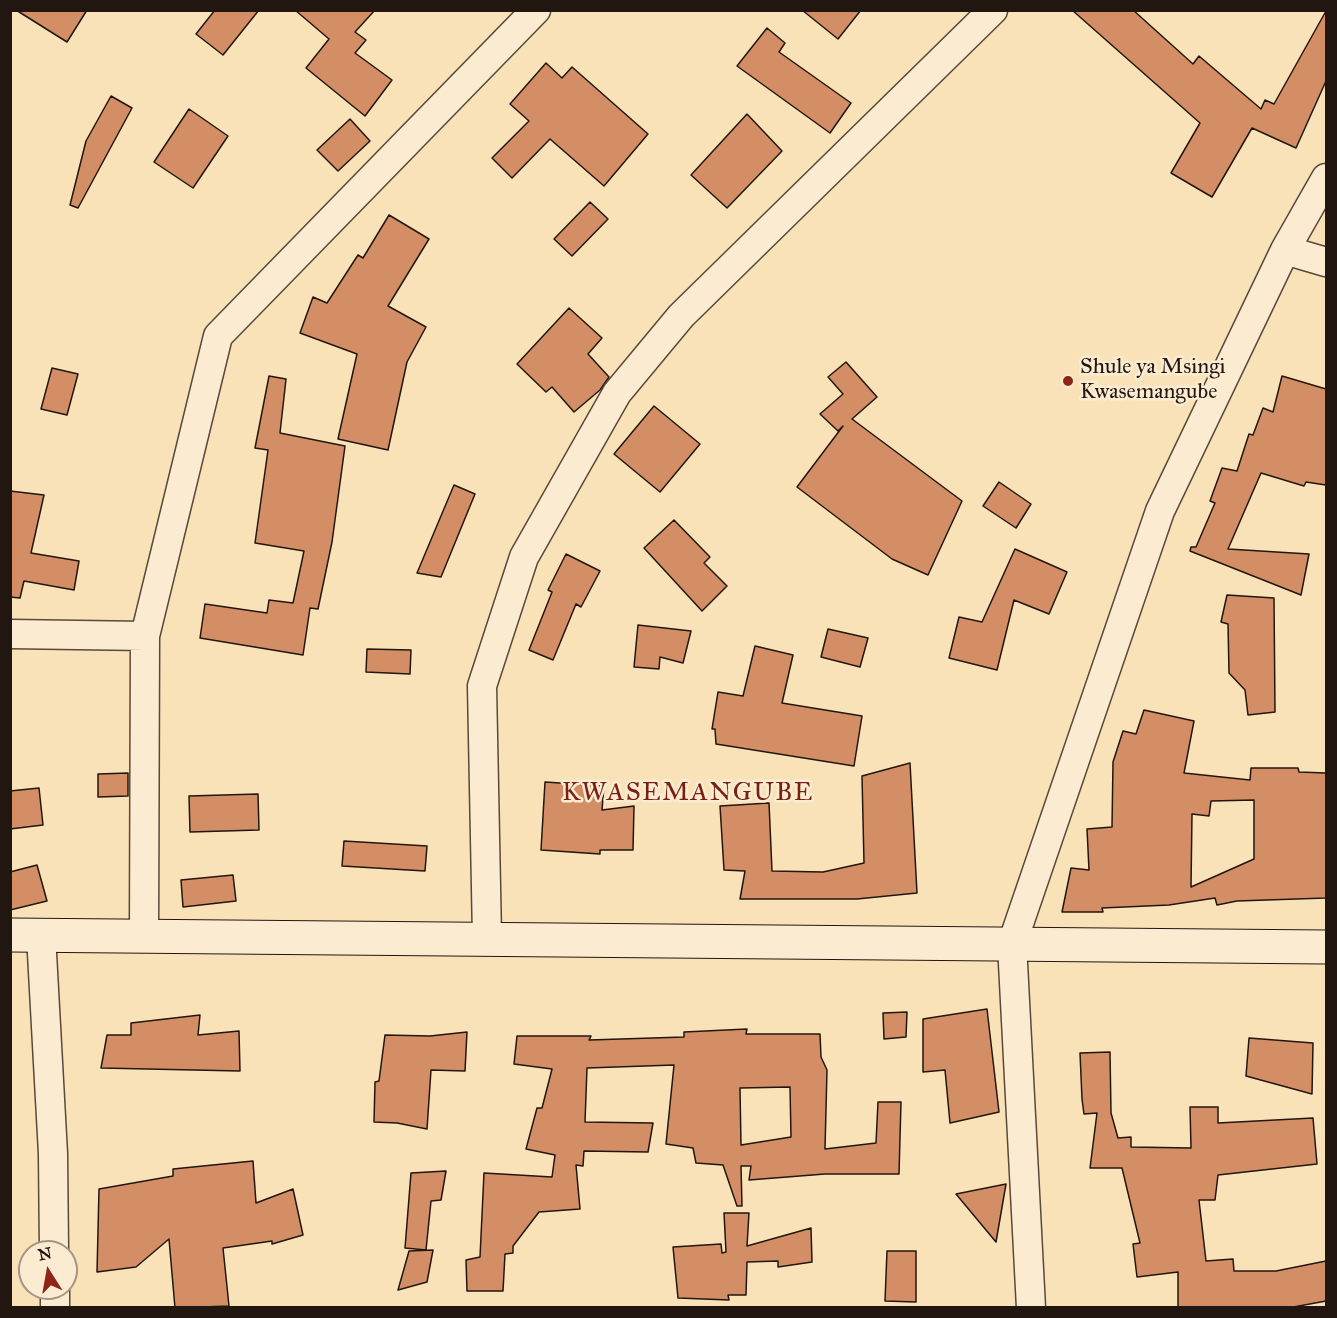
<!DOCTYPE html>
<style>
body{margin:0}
#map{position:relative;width:1337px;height:1318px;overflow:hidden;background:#f9e2b8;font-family:"IM FELL Great Primer",serif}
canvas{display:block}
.frame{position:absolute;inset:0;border:12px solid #221610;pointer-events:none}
.north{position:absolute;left:18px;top:1240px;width:60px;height:60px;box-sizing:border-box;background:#fbecd1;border:2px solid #a49684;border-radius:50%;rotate:349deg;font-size:16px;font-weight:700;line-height:24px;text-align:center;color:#221610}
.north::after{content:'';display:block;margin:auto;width:21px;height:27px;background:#8f2418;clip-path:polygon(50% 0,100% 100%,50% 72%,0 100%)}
</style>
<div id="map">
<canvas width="1337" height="1318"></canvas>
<div class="frame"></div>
<div class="north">N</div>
</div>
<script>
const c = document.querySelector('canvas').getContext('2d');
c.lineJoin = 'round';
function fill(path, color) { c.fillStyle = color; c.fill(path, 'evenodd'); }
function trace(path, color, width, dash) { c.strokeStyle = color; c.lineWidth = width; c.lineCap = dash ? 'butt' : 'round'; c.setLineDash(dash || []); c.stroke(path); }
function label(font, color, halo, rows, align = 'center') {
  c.font = font + ' "IM FELL Great Primer",serif'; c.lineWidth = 5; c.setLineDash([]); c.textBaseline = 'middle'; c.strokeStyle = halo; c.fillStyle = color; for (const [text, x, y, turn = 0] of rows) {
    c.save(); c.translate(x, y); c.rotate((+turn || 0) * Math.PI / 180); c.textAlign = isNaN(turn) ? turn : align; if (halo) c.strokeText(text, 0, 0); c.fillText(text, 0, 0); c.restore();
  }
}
const building = new Path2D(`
 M16 10H87L67 42Z
 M215 10H259L223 55 196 34Z
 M295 10H375L355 32 366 40 355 53 392 80 365 116 306 68 329 39Z
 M802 10H861L838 39Z
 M1072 10H1133L1193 64 1199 56 1261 109 1265 100 1274 104 1326 11V81L1296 148 1252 128 1212 197 1171 173 1200 123Z
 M767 28 785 43 779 52 851 103 830 133 737 66Z
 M546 63 562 78 572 67 648 134 604 186 550 139 512 178 492 158 529 121 510 104Z
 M111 96 132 108 78 208 70 205 86 141Z
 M189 109 228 136 193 188 154 162Z
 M747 114 782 151 727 208 691 175Z
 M350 119 370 141 338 171 317 150Z
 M590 202 608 219 572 256 554 239Z
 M389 215 429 239 388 306 426 327 407 362 388 450 338 439 357 354 300 333 313 297 327 303 358 255 363 258Z
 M569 308 602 338 588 354 609 377 600 390 574 412 552 387 546 392 517 364Z
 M846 362 877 397 852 419 962 501 928 575 892 559 797 487 843 426 838 431 820 414 843 394 828 377Z
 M52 368 78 374 67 415 41 409Z
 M269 376 286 379 280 433 345 446 332 542 318 609 310 608 303 655 200 638 205 604 267 613 269 600 293 603 304 551 255 543 268 450 255 448Z
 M1282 376 1326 389V485L1306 482 1304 486 1261 473 1228 549 1309 554 1301 595 1190 551 1191 547H1196L1215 503 1210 501 1222 468 1237 471 1249 434 1253 435 1263 408 1273 412Z
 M654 406 700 444 660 492 614 454Z
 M999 482 1031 504 1016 528 983 506Z
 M454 485 475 494 441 577 417 573Z
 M10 491 44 495 31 553 79 561 74 590 24 581 20 598 10 597Z
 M674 520 710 557 704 563 727 586 702 611 644 548Z
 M1015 549 1067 572 1049 614 1014 600 997 670 949 658 959 617 982 622Z
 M566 554 600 571 581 607 576 604 553 660 529 650 552 592 548 590Z
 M1227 595 1274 598 1275 712 1248 715 1245 690 1229 673 1228 624 1221 622Z
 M638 625 691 631 683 663 660 657 659 669 634 667Z
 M828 629 868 638 860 667 821 657Z
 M755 646 793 655 782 703 862 716 854 766 716 744 715 729H712L718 692 743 696Z
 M367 649 411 650 410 674 366 672Z
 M1144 710 1194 721 1184 773 1250 780 1251 768H1298L1299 772 1326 773V898L1237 901 1217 905 1215 898 1169 905 1102 908 1103 912H1062L1071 868 1089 870 1087 829 1112 827 1113 762 1123 731 1136 734ZM1254 800V859L1191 887 1192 814 1209 816 1211 801Z
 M910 763 917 893 857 899H740L745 871 724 870 720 806 769 803 772 871 823 872 864 863 862 776Z
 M128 773V796L98 797V774Z
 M545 782 604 786 602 810 634 806 633 850H600V854L541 850Z
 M39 788 43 825 10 829V791Z
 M258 794 259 830 190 832 189 796Z
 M344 841 427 846 425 871 342 866Z
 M37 865 47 901 10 910V872Z
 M233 875 236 901 183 907 181 880Z
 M987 1009 999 1112 950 1123 945 1070 923 1072V1019Z
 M907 1012 906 1037 884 1039 883 1013Z
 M200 1015 198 1035 239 1031 240 1071 101 1068 107 1035H131V1023Z
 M747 1029 746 1034H820L821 1057 827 1070 825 1149 876 1143 878 1102H901L899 1174H825L749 1180 751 1166H741L742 1206H737L723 1165 696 1163 693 1148 666 1144 674 1065 587 1068 585 1122 653 1123 648 1152 584 1151 583 1166 576 1165 580 1209 539 1212 513 1246V1253L505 1254 503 1291H467L466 1260 480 1257 484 1173 552 1177 555 1155 526 1149 537 1108H542L552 1069 514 1064 517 1036H591L589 1040 684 1037V1032ZM790 1087 791 1137 741 1145 740 1088Z
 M467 1032 465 1071 431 1070 427 1129 397 1123 374 1122 375 1082 379 1081 385 1035 430 1036Z
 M1249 1038 1313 1043 1312 1094 1246 1076Z
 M1110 1052 1111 1113 1118 1138 1131 1137V1147L1191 1148 1190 1107H1218V1123L1313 1118 1317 1164 1218 1175 1215 1200H1199L1206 1261 1233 1259 1234 1271H1276L1326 1261V1301L1288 1308H1178V1272L1137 1277 1133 1244 1140 1243 1122 1168H1090L1097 1113 1084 1114 1082 1099 1080 1053Z
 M253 1161 256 1203 293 1189 303 1235 272 1244V1241L223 1248 229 1306 175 1308 169 1239 136 1267 97 1272 99 1189 173 1176V1169Z
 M446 1171 441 1200 431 1201 426 1250 405 1248 411 1173Z
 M1006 1184 996 1242 956 1194Z
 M724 1213H749L747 1246 811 1228 812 1262 778 1267V1261L747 1262 746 1295H728L729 1300 678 1298 673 1247 721 1244 722 1253 726 1252Z
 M433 1250 427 1282 398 1290 409 1251Z
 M887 1251H916V1302L885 1301Z`);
fill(building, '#d48e65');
trace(building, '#221610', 1.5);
const street = new Path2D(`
 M1285 250 1326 262
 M10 634 145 636
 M41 935 53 1154 54 1252
 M144 935 145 636 218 336 536 10
 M487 938 482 686 524 557 617 393 681 316 993 10
 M55 1288V1308
 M1031 1308 1012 944 1160 511 1285 250 1326 178`);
const secondary = new Path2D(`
 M10 935 1326 947`);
trace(street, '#58493a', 31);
trace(secondary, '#221610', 35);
trace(street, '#fbecd1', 28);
trace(secondary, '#fbecd1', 33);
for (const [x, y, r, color] of [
 [1068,381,6,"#8f2418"]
]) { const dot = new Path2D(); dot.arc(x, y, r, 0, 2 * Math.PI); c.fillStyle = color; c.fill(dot); trace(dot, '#fbecd1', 2); }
label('22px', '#221610', '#fbecd1', [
 ["Shule ya Msingi",1080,368],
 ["Kwasemangube",1080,393]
], 'left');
c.letterSpacing = '1.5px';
label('26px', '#7a1f14', '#fbecd1', [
 ["KWASEMANGUBE",688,794]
]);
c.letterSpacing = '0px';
</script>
